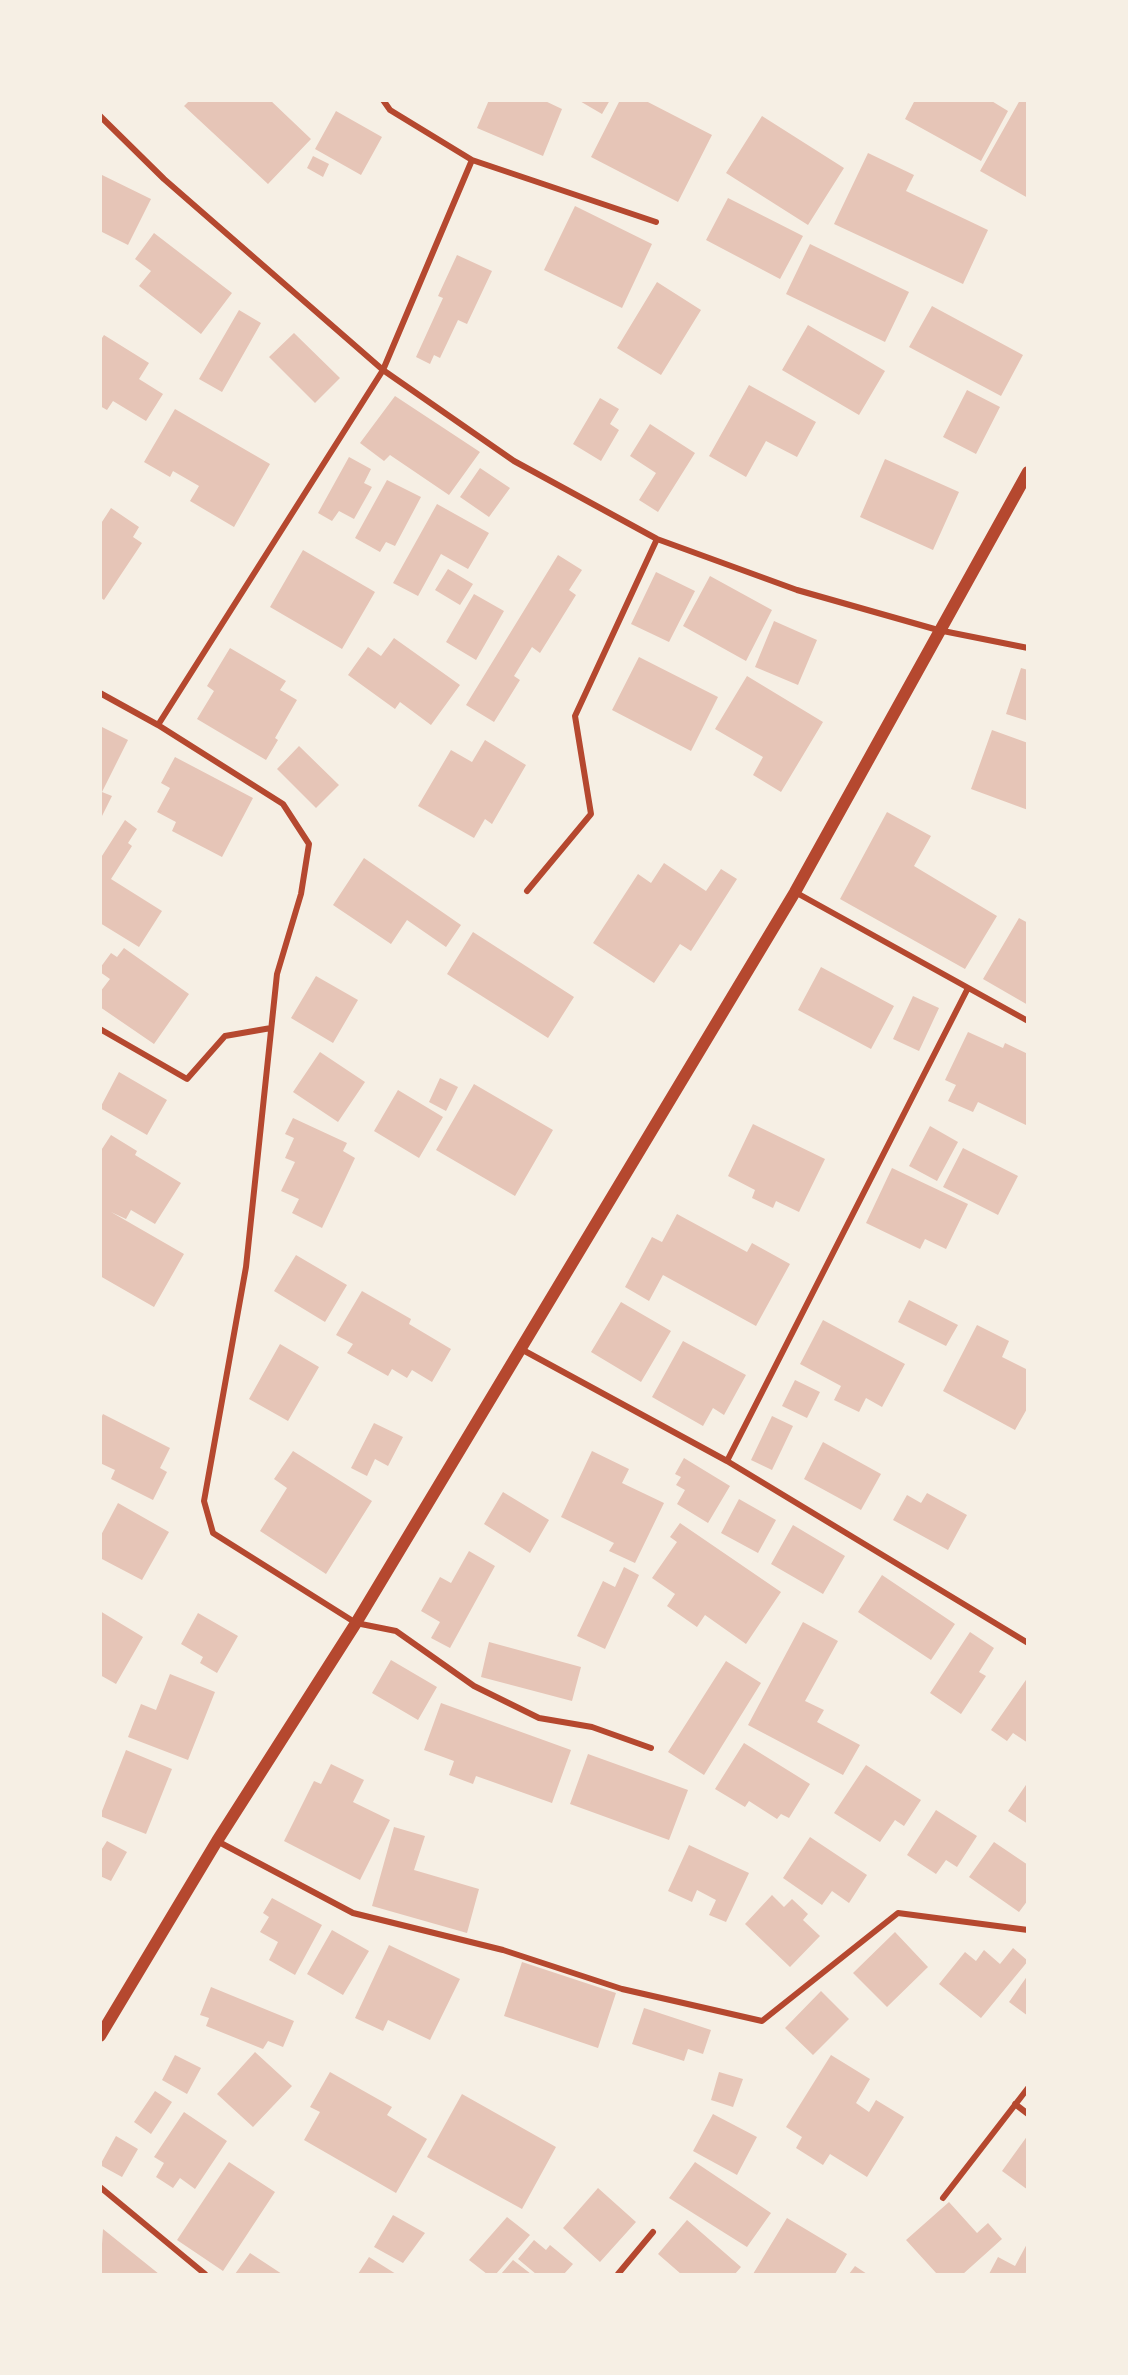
<!DOCTYPE html>
<style>
body{margin:0}
#map{position:relative;width:1128px;height:2375px;overflow:hidden;background:#f6efe4;font-family:"Times New Roman",serif}
canvas{display:block}
.frame{position:absolute;inset:0;border:102px solid #f6efe4;pointer-events:none}
</style>
<div id="map">
<canvas width="1128" height="2375"></canvas>
<div class="frame"></div>
</div>
<script>
const c = document.querySelector('canvas').getContext('2d');
c.lineJoin = 'round';
function fill(path, color) { c.fillStyle = color; c.fill(path, 'evenodd'); }
function trace(path, color, width, dash) { c.strokeStyle = color; c.lineWidth = width; c.lineCap = dash ? 'butt' : 'round'; c.setLineDash(dash || []); c.stroke(path); }
fill(new Path2D(`
 M190 100H270L311 139 268 184 184 106Z
 M489 100H543L562 109 543 156 477 128Z
 M578 100H610L602 114Z
 M620 100H644L712 135 678 202 591 157Z
 M915 100H990L1008 111 981 161 905 119Z
 M1020 100H1028V198L980 171Z
 M336 111 382 137 361 175 315 149Z
 M762 116 844 168 808 225 726 173Z
 M868 153 914 175 906 191 988 230 963 284 834 224Z
 M313 156 329 164 323 177 307 168Z
 M100 174 151 199 128 245 100 231Z
 M728 198 803 236 780 279 706 240Z
 M575 206 652 244 622 308 544 270Z
 M154 233 232 293 201 334 139 286 151 271 135 259Z
 M810 244 909 292 885 342 786 294Z
 M457 255 492 271 467 324 458 320 440 358 434 355 430 364 416 357 443 298 438 296Z
 M657 282 701 310 661 375 617 348Z
 M932 306 1023 355 1001 396 909 347Z
 M239 310 261 323 222 392 199 379Z
 M808 325 885 371 859 415 782 370Z
 M294 333 340 378 315 403 269 357Z
 M104 335 149 363 139 379 163 394 146 421 113 401 107 410 100 406V341Z
 M749 385 816 422 797 457 766 441 746 477 709 456Z
 M967 390 1000 407 976 454 943 437Z
 M395 396 480 452 449 495 390 455 384 461 360 443Z
 M600 398 619 409 610 424 619 430 601 461 573 444Z
 M175 409 270 464 234 527 190 501 199 486 173 471 170 477 144 462Z
 M650 424 695 453 658 512 639 500 656 473 630 456Z
 M349 457 371 469 364 483 372 487 354 519 339 511 332 521 318 513Z
 M885 459 959 492 933 550 860 517Z
 M480 468 510 488 489 517 460 497Z
 M387 480 421 497 395 546 386 542 380 552 355 538Z
 M437 504 489 533 468 569 441 554 418 596 393 583Z
 M111 508 139 527 133 537 142 543 104 600 100 597V525Z
 M303 550 375 592 342 649 270 607Z
 M558 555 582 570 569 590 576 595 540 653 532 647 514 676 520 680 494 722 466 705Z
 M448 569 473 584 460 605 435 590Z
 M656 572 695 591 669 642 631 624Z
 M710 576 772 610 746 661 683 626Z
 M474 594 504 611 476 660 446 642Z
 M774 621 817 640 798 685 755 667Z
 M394 638 460 685 431 725 400 702 395 709 348 675 368 647 381 656Z
 M230 648 286 681 280 690 297 700 275 738 278 740 266 760 197 719 214 691 207 686Z
 M639 657 718 697 691 751 612 710Z
 M1021 668 1028 670V721L1006 714Z
 M747 676 823 722 781 792 753 775 763 757 715 729Z
 M100 726 128 740 102 792 112 796 100 820Z
 M992 730 1028 743V810L971 789Z
 M485 740 526 765 492 824 485 819 474 838 418 806 451 750 472 762Z
 M299 746 339 785 316 808 277 769Z
 M175 757 253 798 222 857 172 831 176 822 157 812 170 788 161 783Z
 M887 812 931 836 914 866 997 916 965 969 840 899Z
 M125 820 137 829 128 843 132 846 111 879 162 911 139 947 100 923V859Z
 M364 858 461 925 446 947 407 920 391 944 333 905Z
 M664 863 706 891 721 869 737 879 691 951 680 944 654 983 593 943 638 874 651 883Z
 M1019 918 1028 923V1005L983 979Z
 M473 932 574 997 548 1038 447 974Z
 M124 948 189 994 154 1044 100 1007V992L110 979 100 972V968L111 953 117 957Z
 M821 967 894 1006 871 1049 798 1010Z
 M316 976 358 1000 333 1043 291 1018Z
 M913 996 939 1008 919 1051 893 1039Z
 M968 1032 1003 1048 1005 1043 1028 1054V1126L978 1102 973 1112 948 1101 956 1085 945 1080Z
 M320 1052 365 1082 338 1122 293 1092Z
 M119 1072 167 1100 147 1135 100 1108Z
 M440 1078 458 1087 446 1111 429 1102Z
 M474 1084 553 1130 515 1196 436 1150Z
 M398 1090 443 1117 419 1158 374 1131Z
 M293 1118 347 1143 343 1151 355 1158 322 1228 292 1213 299 1199 281 1191 295 1162 285 1158 294 1138 285 1134Z
 M753 1124 825 1159 799 1212 776 1201 773 1208 752 1198 755 1190 728 1176Z
 M930 1126 958 1142 937 1181 909 1166Z
 M111 1135 137 1151 135 1155 181 1183 155 1224 131 1210 126 1219 111 1212 184 1254 154 1307 100 1276V1152Z
 M963 1148 1018 1176 998 1215 943 1187Z
 M892 1168 968 1204 946 1249 925 1239 920 1249 866 1223Z
 M677 1214 747 1252 752 1243 790 1264 756 1326 663 1275 649 1301 625 1287 652 1237 662 1242Z
 M296 1255 347 1285 325 1322 274 1291Z
 M362 1291 411 1319 409 1324 451 1349 432 1382 412 1370 407 1378 392 1369 388 1376 347 1353 353 1344 336 1335Z
 M909 1300 958 1325 946 1346 898 1322Z
 M621 1302 671 1331 641 1382 591 1352Z
 M823 1320 905 1364 882 1407 866 1398 859 1412 834 1400 841 1386 800 1364Z
 M977 1325 1009 1341 1002 1357 1028 1370V1407L1015 1430 943 1391Z
 M683 1341 746 1375 724 1415 713 1408 703 1426 652 1397Z
 M280 1344 319 1367 288 1421 249 1399Z
 M795 1380 820 1392 807 1418 782 1406Z
 M103 1414 170 1448 160 1468 167 1472 153 1500 111 1479 115 1470 100 1463V1420Z
 M772 1416 793 1426 772 1470 751 1460Z
 M374 1423 403 1437 388 1466 375 1459 367 1476 351 1468Z
 M823 1442 881 1474 861 1510 804 1479Z
 M293 1451 372 1501 326 1574 260 1531 287 1488 274 1479Z
 M592 1451 629 1469 622 1483 664 1503 635 1563 609 1551 614 1543 561 1517Z
 M684 1458 730 1486 708 1523 677 1504 685 1490 676 1485 681 1477 675 1474Z
 M503 1492 549 1520 530 1553 484 1524Z
 M927 1493 967 1515 948 1550 893 1520 907 1495 921 1503Z
 M739 1499 776 1520 758 1553 721 1533Z
 M118 1503 169 1532 142 1580 100 1558V1537Z
 M680 1523 781 1592 746 1644 705 1615 697 1627 667 1606 675 1594 652 1578 677 1542 670 1537Z
 M793 1525 845 1556 823 1594 771 1564Z
 M469 1551 495 1566 450 1648 431 1638 440 1622 421 1611 440 1577 451 1583Z
 M624 1567 639 1575 605 1649 577 1636 603 1581 615 1587Z
 M882 1575 955 1624 931 1660 858 1612Z
 M100 1611 143 1637 116 1684 100 1675Z
 M198 1613 238 1636 217 1673 200 1663 203 1657 181 1644Z
 M803 1622 838 1641 805 1701 824 1710 817 1722 860 1745 843 1775 748 1725Z
 M970 1632 994 1648 979 1672 986 1676 961 1714 930 1693Z
 M489 1642 581 1667 572 1701 481 1677Z
 M391 1660 437 1687 418 1720 372 1693Z
 M726 1661 761 1683 704 1775 668 1752Z
 M170 1674 215 1692 188 1760 128 1737 141 1704 156 1710Z
 M1028 1677V1743L1013 1733 1007 1741 991 1730Z
 M441 1703 571 1750 552 1803 476 1776 473 1784 449 1775 454 1761 424 1750Z
 M744 1743 810 1784 789 1818 781 1814 777 1819 749 1801 745 1807 715 1789Z
 M126 1750 172 1769 146 1834 100 1816Z
 M588 1754 688 1790 669 1840 570 1804Z
 M331 1764 364 1780 353 1802 390 1820 360 1880 284 1841 314 1781 321 1784Z
 M866 1765 921 1800 904 1826 895 1820 880 1842 834 1813Z
 M1028 1782V1824L1008 1811Z
 M936 1810 977 1836 957 1867 946 1860 936 1874 907 1855Z
 M394 1827 425 1836 414 1870 479 1889 467 1933 372 1906Z
 M810 1837 867 1875 849 1903 832 1891 822 1905 783 1878Z
 M107 1841 127 1852 111 1881 100 1876V1852Z
 M994 1842 1028 1865V1900L1019 1912 969 1877Z
 M689 1845 749 1873 726 1922 709 1915 716 1900 697 1890 692 1902 668 1891Z
 M772 1895 784 1907 792 1899 808 1914 803 1920 820 1936 790 1967 745 1924Z
 M272 1898 322 1925 295 1975 269 1960 278 1942 260 1932 269 1917 263 1913Z
 M332 1930 369 1951 343 1995 307 1974Z
 M895 1932 928 1967 887 2007 853 1973Z
 M389 1945 460 1979 430 2040 388 2020 383 2031 355 2018Z
 M1013 1948 1028 1961 981 2018 939 1984 965 1952 976 1961 984 1950 1000 1964Z
 M522 1962 616 1993 598 2048 504 2016Z
 M1028 1975V2016L1009 2002Z
 M211 1987 294 2021 283 2047 268 2041 263 2049 206 2026 209 2018 200 2015Z
 M821 1991 849 2019 813 2055 785 2028Z
 M644 2008 711 2030 703 2054 688 2049 684 2061 632 2044Z
 M255 2052 292 2086 253 2127 217 2094Z
 M175 2055 201 2068 187 2094 162 2080Z
 M831 2055 870 2079 856 2103 869 2112 876 2100 904 2117 867 2177 830 2154 823 2165 796 2148 802 2137 786 2127Z
 M330 2072 392 2107 387 2115 427 2139 396 2193 304 2140 320 2112 310 2107Z
 M719 2072 743 2079 733 2107 711 2100Z
 M155 2091 172 2102 151 2134 134 2122Z
 M462 2094 556 2147 522 2209 427 2157Z
 M184 2112 227 2141 195 2189 180 2178 173 2188 156 2177 164 2163 154 2157Z
 M713 2114 757 2137 737 2175 693 2151Z
 M1028 2135V2190L1002 2171Z
 M116 2136 138 2149 122 2177 100 2165Z
 M229 2162 275 2192 223 2271 177 2240Z
 M695 2162 771 2213 747 2247 669 2198Z
 M598 2188 636 2222 600 2262 563 2228Z
 M949 2202 977 2233 988 2223 1002 2239 963 2274H937L906 2240Z
 M393 2215 425 2233 403 2263 374 2247Z
 M507 2217 530 2235 496 2274H487L469 2260Z
 M787 2218 847 2254 835 2274H753Z
 M687 2220 741 2267 735 2274H681L658 2254Z
 M103 2229 159 2274H100Z
 M534 2240 546 2250 550 2245 573 2264 564 2274H536L518 2259Z
 M1028 2242V2274H989L998 2257 1015 2266Z
 M250 2253 282 2274H235Z
 M369 2257 396 2274H358Z
 M513 2260 531 2274H501Z
 M855 2266 867 2274H849Z`), '#e6c5b7');
trace(new Path2D(`
 M383 100 390 110 472 160 656 222
 M100 116 164 179 383 370 514 461 657 539 797 590 938 630 1028 648
 M100 693 158 725 283 804 309 844 301 894 277 974 246 1267 204 1501 213 1533 356 1623 396 1631 474 1686 539 1718 592 1727 651 1748
 M158 725 383 370 472 160
 M527 891 591 814 575 716 657 539
 M795 892 1028 1021
 M100 1029 187 1079 225 1036 271 1028
 M521 1349 727 1461 1028 1643
 M727 1461 968 988
 M217 1841 353 1913 503 1950 622 1989 762 2021 898 1913 1028 1930
 M1015 2104 1028 2114
 M100 2187 205 2274
 M943 2198 1028 2088
 M618 2274 653 2232`), '#b5482f', 6);
trace(new Path2D(`
 M100 2036 217 1841 356 1623 795 892 1028 472`), '#b5482f', 12);
</script>
